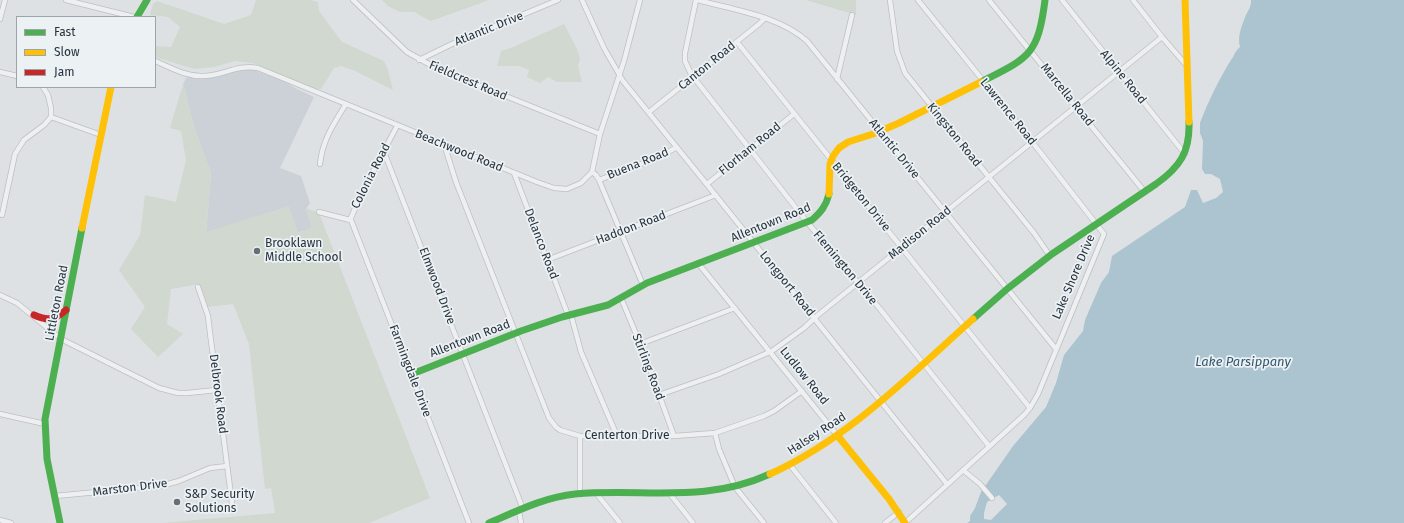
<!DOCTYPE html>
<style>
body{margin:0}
#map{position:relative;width:1404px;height:523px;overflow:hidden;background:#dee1e4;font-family:"Fira Sans",sans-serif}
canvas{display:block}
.legend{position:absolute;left:16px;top:16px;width:140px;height:72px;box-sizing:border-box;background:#ecf1f4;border:1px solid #9da5ab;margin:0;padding:5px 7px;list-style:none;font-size:12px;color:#26323d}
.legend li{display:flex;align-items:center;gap:8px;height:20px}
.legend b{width:20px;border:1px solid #9da5ab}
</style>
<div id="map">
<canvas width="1404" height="523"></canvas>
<ul class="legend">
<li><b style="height:5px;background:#4caf50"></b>Fast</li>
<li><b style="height:5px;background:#ffc107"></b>Slow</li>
<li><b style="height:5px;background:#c62828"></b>Jam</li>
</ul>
</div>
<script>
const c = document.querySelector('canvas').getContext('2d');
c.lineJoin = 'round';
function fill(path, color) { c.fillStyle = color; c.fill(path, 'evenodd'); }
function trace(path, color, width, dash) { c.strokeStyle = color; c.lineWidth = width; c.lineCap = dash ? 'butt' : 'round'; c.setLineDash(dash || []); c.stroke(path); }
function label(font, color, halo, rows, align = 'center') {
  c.font = font + ' "Fira Sans",sans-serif'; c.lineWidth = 3.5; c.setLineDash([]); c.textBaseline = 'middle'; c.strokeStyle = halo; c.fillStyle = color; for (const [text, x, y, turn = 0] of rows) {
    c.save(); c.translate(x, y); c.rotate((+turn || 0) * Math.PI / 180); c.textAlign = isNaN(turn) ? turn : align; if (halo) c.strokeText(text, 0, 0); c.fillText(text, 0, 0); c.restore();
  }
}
fill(new Path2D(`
 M242 69H251L284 81 295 88 314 97 280 168 301 176 310 203 306 209 312 228 297 233H206L211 173 194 127 183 84 186 78 189 77 203 78Z`), '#ccd1d7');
fill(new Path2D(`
 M256 0H310L318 2 319 11 342 42 384 61 388 70 393 90 355 71 341 66 334 68 321 89H315L253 63 235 61 214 67 194 69 155 57V46L171 47 180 27 168 17 150 15 153 4 157 1 224 24 251 15Z
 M382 0H489L431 21 414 12H400L388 6Z
 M806 0H856V15Z
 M564 24 577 49 580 59 578 66 582 82H557L548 77 540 83 527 77 529 70 519 66H497L501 51 511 48Z
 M183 84 194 127 211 173 206 232 289 206 298 233 312 228 306 208 319 213 430 498 369 523H162L275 513 271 488 265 489 249 344 233 304 207 307 199 284 171 289 167 324 183 334 158 357 131 329 145 307 119 270 140 235 145 195 176 202 186 160 181 131 170 128Z`), '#d0d8cf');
fill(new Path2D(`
 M1251 0H1404V523H967L970 521V516L975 508 981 492 1013 446 1046 407 1056 383 1064 355 1083 331 1085 320 1101 283 1109 272 1112 256 1185 207 1191 190H1197L1203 203 1216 198 1223 192 1220 179 1211 174H1205L1202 169 1203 141 1200 133V123C1208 102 1219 79 1231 60 1235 55 1234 52 1240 47 1237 36 1242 25 1246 15 1249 9 1251 7 1251 0ZM999 495 1007 504 991 520 984 519V513L987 502Z`), '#acc3d0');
const street = new Path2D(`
 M66 0 134 17
 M353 0 407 52 436 68 600 134
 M582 0 604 48 623 81 709 187 947 484
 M696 0 685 53V61L691 74 807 222 880 309 989 446
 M698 0C734 10 779 16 807 41L1056 349
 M890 0 897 51 905 73 1034 233 1050 256
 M989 0 1144 191
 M1062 0 1185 154
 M1133 0 1162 37 1187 66
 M0 19 5 0
 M737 42 1030 408
 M419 60 452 44 558 0
 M155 61C170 67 186 77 203 76 222 76 238 64 258 68L537 182 554 188 567 189 581 183 592 172 600 134 624 61 640 0
 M0 72 17 76
 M837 79 852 15
 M649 112 759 24 765 18
 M51 117 101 135
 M444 144 456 182 549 418 556 427 560 430 580 436H674L715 433 764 416 774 411 802 391
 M384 152 523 509
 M320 164C322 141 334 123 346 104
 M592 172 596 175 599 180 643 285
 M514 173 568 315
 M599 180 659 157 677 147
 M707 184 794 114
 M319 212 350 220
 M2 215 15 154 24 140 44 125 51 117V108L48 95 43 87
 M350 220H351L469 523
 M350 220 363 190 397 126
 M547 260 716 195
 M698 263 837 435
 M198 287 208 316 210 333 232 503
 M0 295 17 303 61 339 159 388 178 393H187L217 390
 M621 298 644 353 674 436
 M571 315 581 352 617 436
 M640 344 735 308
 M659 395 719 374 772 351 804 328 818 315 1162 37
 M0 414 45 424
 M715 433 719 449 735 487 764 523
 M790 465 836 523
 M963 470 980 484 992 498
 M580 493V436
 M596 493 620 523
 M670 494 693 523
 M55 496 161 486 179 481 210 468 227 466
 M519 511 521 523
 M0 520 11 523
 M885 523 899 512
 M905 523 1024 415 1030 408 1038 394 1104 234 1023 130 918 0`);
trace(street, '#bdbfc2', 6);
trace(street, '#eeeff1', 4.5);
trace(new Path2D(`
 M137 17 147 0
 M981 82C1028 58 1038 56 1045 0
 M973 319 1007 289 1052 254 1156 184C1180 167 1190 152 1189 122
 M412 374 521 331 562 317 608 305 647 283 812 220C821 212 826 206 829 194
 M60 523 47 459 45 419 82 228
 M489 523C517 511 545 497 575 494 644 488 704 504 770 474`), '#4caf50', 7);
trace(new Path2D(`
 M1185 0 1189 122
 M829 194 830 164 833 156 839 148 848 142 876 133 899 123 981 82
 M82 228 111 87
 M837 435 889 499 905 523
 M770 474C849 438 909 376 973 319`), '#ffc107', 7);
trace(new Path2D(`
 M34 315C47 321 55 320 66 310`), '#c62828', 7);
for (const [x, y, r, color] of [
 [257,251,4,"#666f77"],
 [177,502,4,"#666f77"]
]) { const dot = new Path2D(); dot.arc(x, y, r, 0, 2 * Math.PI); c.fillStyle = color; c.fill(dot); trace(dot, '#ecf1f4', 1.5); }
label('12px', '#26323d', '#ecf1f4', [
 ["Atlantic Drive",489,29,-22],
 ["Canton Road",707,66,-39],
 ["Alpine Road",1123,77,51],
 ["Fieldcrest Road",468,81,23],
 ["Marcella Road",1067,95,51],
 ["Lawrence Road",1008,112,51],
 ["Kingston Road",954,135,51],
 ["Florham Road",750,149,-39],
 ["Atlantic Drive",894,149,51],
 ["Beachwood Road",459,151,22],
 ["Buena Road",638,164,-22],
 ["Colonia Road",371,176,-63],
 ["Bridgeton Drive",861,197,51],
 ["Allentown Road",771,223,-22],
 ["Haddon Road",631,228,-21],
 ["Madison Road",920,233,-39],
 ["Delanco Road",541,244,69],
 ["Flemington Drive",845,268,50],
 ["Lake Shore Drive",1074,277,-67],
 ["Longport Road",787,284,51],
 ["Elmwood Drive",437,286,69],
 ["Littleton Road",57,303,-79],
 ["Allentown Road",470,339,-21],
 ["Stirling Road",648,367,69],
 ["Farmingdale Drive",410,371,69],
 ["Ludlow Road",804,376,51],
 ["Delbrook Road",218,394,83],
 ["Halsey Road",817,434,-33],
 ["Centerton Drive",627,436],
 ["Marston Drive",130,488,-7]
]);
label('12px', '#26323d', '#ecf1f4', [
 ["Brooklawn",265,244],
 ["Middle School",265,258],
 ["S&P Security",185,495],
 ["Solutions",185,509]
], 'left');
label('italic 13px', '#315770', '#ecf1f4', [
 ["Lake Parsippany",1243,362]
]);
</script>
